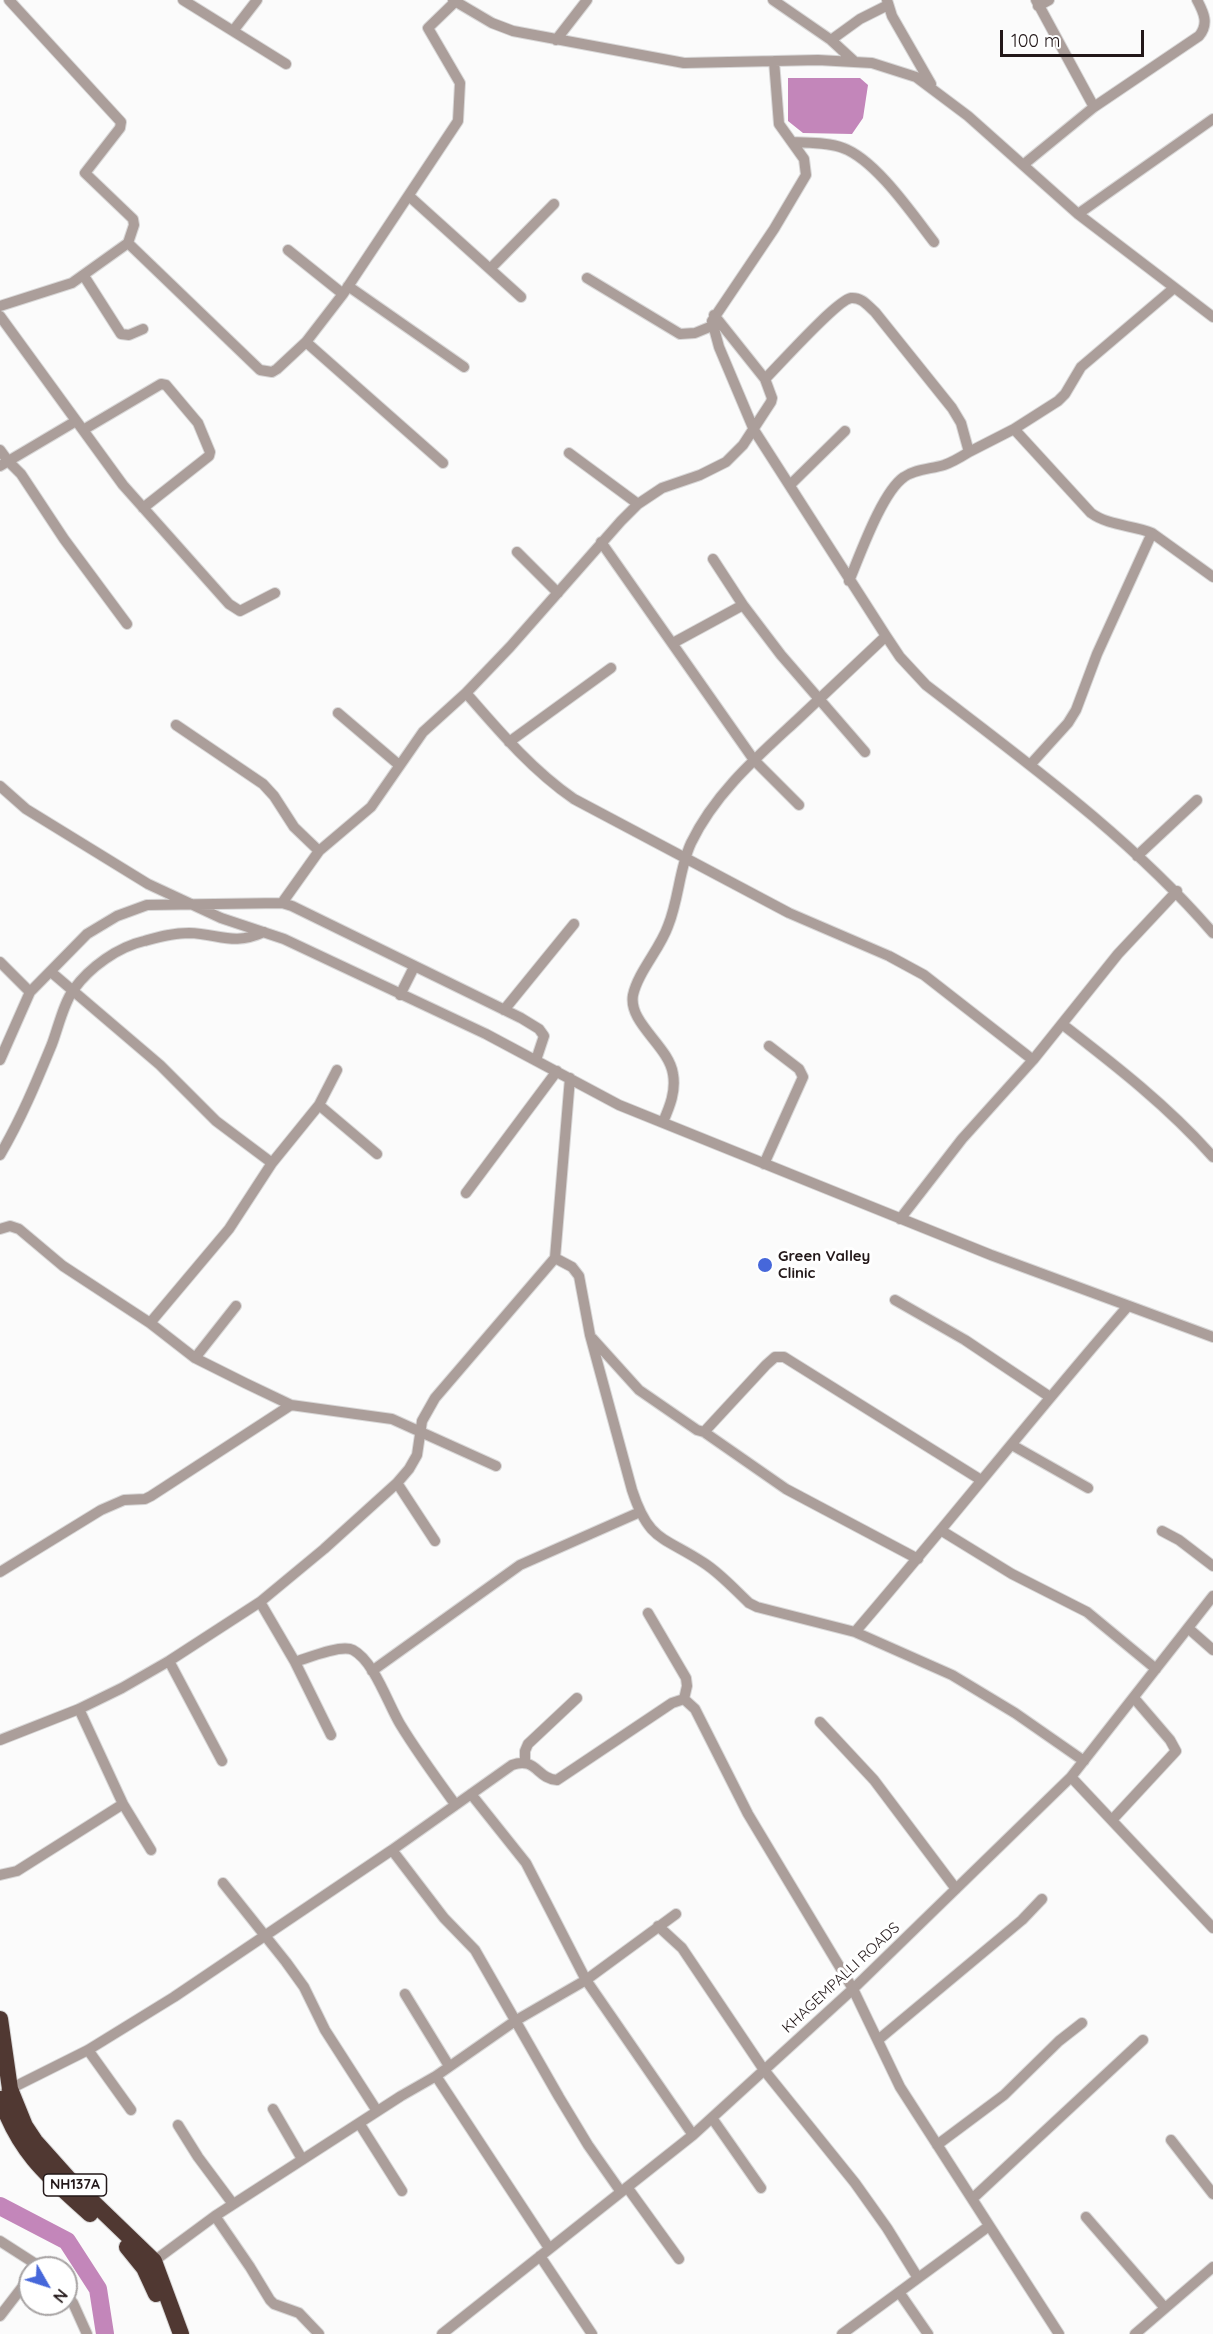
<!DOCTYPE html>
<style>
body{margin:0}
#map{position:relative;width:1213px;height:2334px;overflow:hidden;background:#fbfbfb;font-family:Quicksand,sans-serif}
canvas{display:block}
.north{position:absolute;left:18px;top:2256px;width:60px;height:60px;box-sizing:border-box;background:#fff;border:2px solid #a7a3a3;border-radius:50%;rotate:129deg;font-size:16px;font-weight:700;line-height:24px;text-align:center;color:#231819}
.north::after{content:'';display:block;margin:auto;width:21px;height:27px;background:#4667da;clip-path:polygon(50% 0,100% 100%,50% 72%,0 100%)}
.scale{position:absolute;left:1000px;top:30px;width:144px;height:27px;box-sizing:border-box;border:3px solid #231819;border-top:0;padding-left:8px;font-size:18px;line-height:21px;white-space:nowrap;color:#231819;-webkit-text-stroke:4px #fff;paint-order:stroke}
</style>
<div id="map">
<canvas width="1213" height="2334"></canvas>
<div class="north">N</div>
<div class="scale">100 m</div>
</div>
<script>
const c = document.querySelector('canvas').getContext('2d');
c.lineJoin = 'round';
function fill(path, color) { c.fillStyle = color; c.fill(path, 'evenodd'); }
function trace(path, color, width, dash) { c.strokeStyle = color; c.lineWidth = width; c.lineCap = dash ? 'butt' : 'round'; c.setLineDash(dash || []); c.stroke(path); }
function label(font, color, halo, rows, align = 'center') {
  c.font = font + ' Quicksand,sans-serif'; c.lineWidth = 6; c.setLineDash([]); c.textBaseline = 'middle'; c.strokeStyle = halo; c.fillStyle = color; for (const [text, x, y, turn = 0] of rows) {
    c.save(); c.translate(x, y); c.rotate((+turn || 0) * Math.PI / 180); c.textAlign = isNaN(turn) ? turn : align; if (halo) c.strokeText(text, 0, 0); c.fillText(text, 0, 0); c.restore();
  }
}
fill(new Path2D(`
 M788 78H860L868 85 863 118 852 134 803 133 788 121Z`), '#c386ba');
trace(new Path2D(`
 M0 2206 67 2241 98 2289 105 2334`), '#c386ba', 18);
const minor = new Path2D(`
 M9 0 121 122 120 128 85 173 133 219 134 225 128 243
 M183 0 286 64
 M453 0 492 23 513 31 684 63 774 61 779 124 804 159 806 175 774 229 712 321 719 347 754 430 886 636 900 657 926 685C1026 762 1130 837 1213 933
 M773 0 831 40 855 62
 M887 0 892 16 931 84
 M1036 0 1094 107
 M1038 6 1049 0
 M233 31 257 0
 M556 40 587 0
 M831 40 860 19 888 5
 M774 61 818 60 872 63 916 77 968 116 1078 214 1213 317
 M792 142C808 143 828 142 843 148 876 160 913 215 934 242
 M1023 165 1094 107 1199 36C1209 24 1204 13 1197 0
 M409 196 521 297
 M1078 214 1213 119
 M288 250 343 294
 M490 269 554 204
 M84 276 121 334 129 335 143 329
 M587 278 680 334 695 333 712 326
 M348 286 464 367
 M0 306 72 283 128 243 260 370 272 372 277 369 306 342 343 294 458 121 460 83 428 28 457 0
 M714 315 765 379
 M0 316 123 485 229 604 240 611 275 593
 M306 342 443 463
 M1014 429 1091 513C1109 526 1133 525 1152 533L1213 577
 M83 430 161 384 166 385 198 423 210 452 209 456 143 508
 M0 450 8 461 21 474 64 539 127 624
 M969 452 1014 429 1058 401 1065 394 1081 367 1174 288
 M569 453 638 504
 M0 466 76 421
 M790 485 845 431
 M601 542 754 760 799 805
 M517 552 558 593
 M713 559 743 605
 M673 643 743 605 781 655 865 752
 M466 693C499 731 532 770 574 799L789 913 889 956 924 975 1033 1060
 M338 713 399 765
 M176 725 263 784 274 796 294 827 319 851
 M509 742 611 668
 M1030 765 1068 723 1076 710 1097 654 1152 533
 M0 786 26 809 148 884 221 918 284 939 486 1034 619 1105 991 1255 1213 1337
 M1137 856 1197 800
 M282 903 319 851 371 807 423 732 466 693 510 647 621 521 638 504 662 488 700 475 726 462 743 445 771 402 772 398 765 379C779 365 837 300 851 298 862 297 868 306 875 312L952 408 961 423 969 452C961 457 953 462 944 465 931 469 915 469 904 477 882 492 860 555 849 581
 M0 962 30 992
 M51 972 160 1065 216 1121 272 1163
 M400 995 414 967
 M504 1010 574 924
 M1062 1024C1115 1065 1169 1107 1213 1157
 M0 1060 30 992 87 934 117 916 147 905 282 903 292 906 521 1018 539 1029 544 1036 536 1060
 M319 1105 377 1154
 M663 1122C670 1106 676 1091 673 1074 669 1046 628 1023 633 995 638 972 660 949 668 926 679 899 679 869 691 843 715 793 757 757 797 720 827 692 856 664 886 636
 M0 1155C21 1119 36 1083 52 1044 58 1028 64 1002 74 989 90 967 118 947 144 941 159 937 173 933 189 933 220 934 233 946 264 932
 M764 1164 803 1077 799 1069 769 1046
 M466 1193 557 1071
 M900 1219 962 1139 1033 1060 1118 954 1177 891
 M0 1229 10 1226 19 1229 63 1266 150 1323 195 1358 245 1383 291 1405 392 1419 496 1466
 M555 1258 572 1267 579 1276 590 1335 632 1490C649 1542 663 1536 704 1563 721 1574 735 1590 749 1603L757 1607 855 1632 952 1675 1015 1713 1084 1761
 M895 1300 965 1340 1050 1397
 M150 1323 229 1229 272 1163 319 1105 337 1070
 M592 1338 639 1390 697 1430 704 1432 786 1489 918 1559
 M195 1358 236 1306
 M704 1432 766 1365 775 1357H784L981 1480
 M1012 1445 1088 1488
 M397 1483 435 1541
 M942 1531 1012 1574 1087 1612 1156 1669
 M1162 1531 1179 1540 1213 1566
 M0 1572 101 1510 124 1500 145 1499 151 1496 291 1405
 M260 1602 295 1662 331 1735
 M648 1613 686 1678 687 1686 684 1699
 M1188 1628 1213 1650
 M855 1632C947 1525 1035 1413 1128 1306
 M169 1661 222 1761
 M295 1662C308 1658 341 1644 353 1650 374 1661 388 1704 400 1724 417 1752 436 1778 455 1804
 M372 1671 520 1565 640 1512
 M79 1709 123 1804 151 1850
 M820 1722 874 1780 956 1889
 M0 1740 79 1709 122 1688 169 1661 260 1602 324 1549 397 1483 409 1469 417 1455 422 1421 435 1398 555 1258 570 1078
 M525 1762V1751L528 1744 577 1698
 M1071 1777 1213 1928
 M471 1794 526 1863 586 1980 693 2135
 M1112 1820 1176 1751 1170 1740 1134 1698
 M392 1850 444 1918 475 1950 559 2097 588 2145 621 2192
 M0 1875 17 1871 123 1804
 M223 1883 286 1962 304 1987 325 2030 377 2111
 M658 1926 682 1948 764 2070 855 2183 887 2228 918 2278
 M405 1994 449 2066
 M878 2040 1022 1920 1042 1899
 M88 2050 131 2110
 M436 2076 549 2248
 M6 2091 88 2050 174 1997 392 1850 512 1765C536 1756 537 1779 557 1780L672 1703 684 1699 695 1709 748 1814 853 1989 900 2087 1059 2334
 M273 2109 302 2159
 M712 2118 761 2188
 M359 2123 402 2191
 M178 2125 198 2157 233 2204
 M1171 2140 1213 2194
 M937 2145 1004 2095 1059 2041 1082 2023
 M627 2187 679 2259
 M972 2199 1143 2040
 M215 2216 250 2267 270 2300 274 2304 299 2313 319 2334
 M1086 2217 1165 2308
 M0 2241 42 2268
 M540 2256 592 2334
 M150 2264 215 2216 401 2096 436 2076 515 2021 586 1980 676 1914
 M899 2292 928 2334
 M66 2295 73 2303 87 2334
 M0 2316 30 2277
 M442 2334 693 2135 853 1989 1071 1777 1213 1596
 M842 2334 989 2226
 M1135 2334 1213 2267`);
const highway = new Path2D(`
 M0 2019 10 2089 25 2126 35 2141 69 2179 154 2261 181 2334
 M1 2099C19 2153 49 2177 90 2214
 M127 2247 144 2268 156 2294`);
trace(minor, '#d8d7d7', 12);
trace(highway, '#d8d7d7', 18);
trace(minor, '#ab9e9a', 10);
trace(highway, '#503832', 16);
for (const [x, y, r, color] of [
 [765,1265,8,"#4667da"]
]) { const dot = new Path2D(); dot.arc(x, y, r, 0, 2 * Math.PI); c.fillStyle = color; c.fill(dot); trace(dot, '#fff', 2); }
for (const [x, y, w] of [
 [75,2185,63]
]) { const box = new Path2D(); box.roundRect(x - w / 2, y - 11, w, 22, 4.5); c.fillStyle = '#fff'; c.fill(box); trace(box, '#231819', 1.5); }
label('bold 14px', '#231819', null, [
 ["NH137A",75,2185]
]);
label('bold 15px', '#231819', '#fff', [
 ["Green Valley",778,1256],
 ["Clinic",778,1273]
], 'left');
label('15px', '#231819', '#fff', [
 ["KHAGEMPALLI ROADS",841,1978,-43]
]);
</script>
